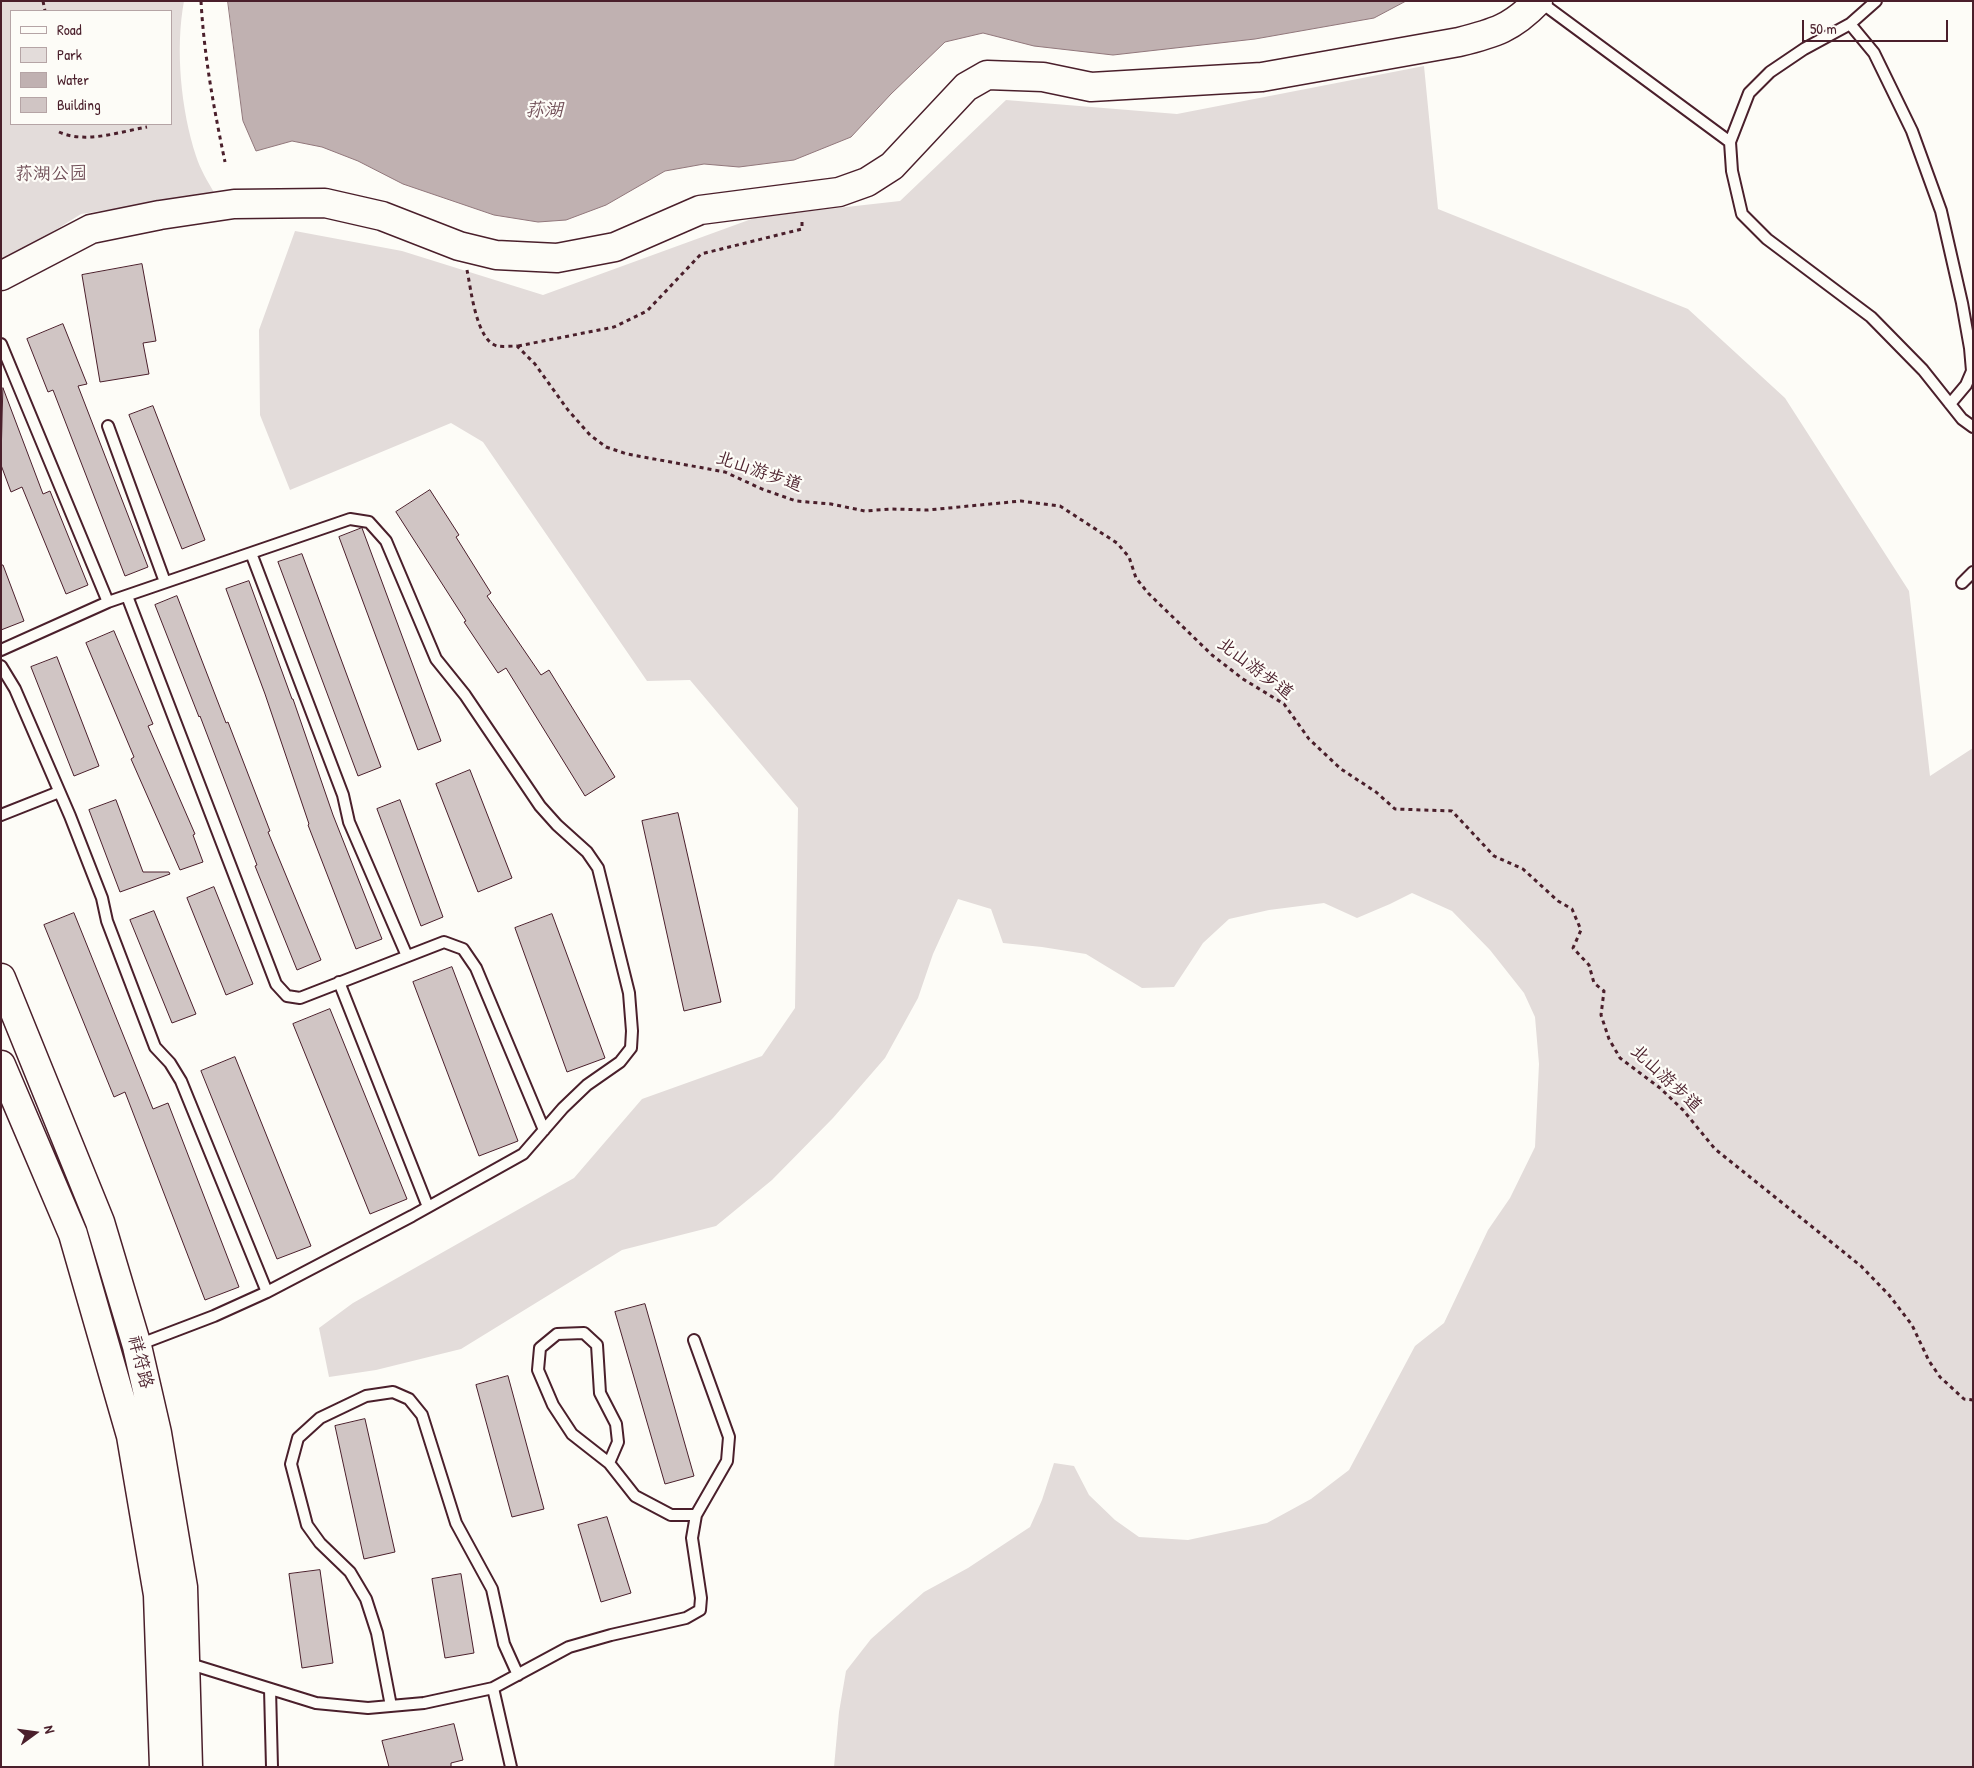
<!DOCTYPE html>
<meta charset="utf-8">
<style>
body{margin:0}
#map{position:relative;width:1974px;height:1768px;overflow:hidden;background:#fdfcf7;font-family:"Patrick Hand",sans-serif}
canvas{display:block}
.frame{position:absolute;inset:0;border:2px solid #4a1f2b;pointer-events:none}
.legend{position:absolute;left:10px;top:10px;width:162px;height:115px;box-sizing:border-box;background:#fdfcf7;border:1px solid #b5a4a5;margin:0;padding:6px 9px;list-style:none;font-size:15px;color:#4a1f2b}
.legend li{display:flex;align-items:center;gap:10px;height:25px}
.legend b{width:25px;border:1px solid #b5a4a5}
.north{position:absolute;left:10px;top:1708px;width:50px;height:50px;-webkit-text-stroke:4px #fdfcf7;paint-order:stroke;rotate:76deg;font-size:14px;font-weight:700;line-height:20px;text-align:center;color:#4a1f2b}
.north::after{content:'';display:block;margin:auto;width:18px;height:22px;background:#4a1f2b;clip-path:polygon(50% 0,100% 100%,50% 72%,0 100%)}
.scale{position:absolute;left:1802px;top:20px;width:146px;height:22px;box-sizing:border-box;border:2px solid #4a1f2b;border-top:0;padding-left:6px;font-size:15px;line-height:18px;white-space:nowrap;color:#4a1f2b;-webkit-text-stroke:4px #fdfcf7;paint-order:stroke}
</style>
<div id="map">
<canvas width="1974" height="1768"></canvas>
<div class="frame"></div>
<ul class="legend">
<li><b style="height:6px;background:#fdfcf7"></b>Road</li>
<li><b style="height:14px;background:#e3dcda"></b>Park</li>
<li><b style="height:14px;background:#c0b1b1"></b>Water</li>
<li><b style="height:14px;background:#d0c5c4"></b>Building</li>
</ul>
<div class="north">N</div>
<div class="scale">50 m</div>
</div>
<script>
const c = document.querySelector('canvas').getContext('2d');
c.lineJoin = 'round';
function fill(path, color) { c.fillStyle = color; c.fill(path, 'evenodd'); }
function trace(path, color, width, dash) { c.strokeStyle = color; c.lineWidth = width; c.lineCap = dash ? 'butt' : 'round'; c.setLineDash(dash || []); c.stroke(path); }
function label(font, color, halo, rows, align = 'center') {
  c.font = font + ' "Patrick Hand","LXGW WenKai TC",sans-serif'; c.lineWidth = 4.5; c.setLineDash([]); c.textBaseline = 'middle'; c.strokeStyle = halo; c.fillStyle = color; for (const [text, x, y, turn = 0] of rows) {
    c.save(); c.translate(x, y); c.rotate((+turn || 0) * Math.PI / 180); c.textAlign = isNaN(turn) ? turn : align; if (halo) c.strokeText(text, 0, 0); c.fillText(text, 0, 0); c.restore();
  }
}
fill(new Path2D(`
 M1 1H184C175 49 181 110 196 156 200 169 208 182 215 194L81 214 1 264ZM11 11H171V124H11Z
 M1424 66 1438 209 1688 309 1785 398 1909 591 1930 776 1973 748V1767H834L839 1712 846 1671 871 1639 924 1592 968 1568 1030 1527 1042 1500 1054 1463 1074 1466 1089 1495 1115 1520 1139 1537 1188 1540 1267 1523 1311 1499 1349 1470 1415 1346 1444 1323 1488 1230 1510 1198 1535 1147 1539 1064 1535 1017 1524 993 1490 950 1452 911 1412 893 1390 904 1357 918 1324 903 1269 910 1229 919 1203 943 1174 987 1142 988 1086 954 1042 947 1003 943 991 909 958 899 933 954 918 998 885 1058 833 1118 772 1180 716 1226 622 1250 461 1349 376 1370 329 1377 319 1328 353 1303 574 1178 642 1099 762 1056 795 1008 798 808 690 680 647 681 483 442 451 423 290 490 260 415 259 330 295 231 402 251 543 295 757 217 900 201 1006 100 1177 114Z`), '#e3dcda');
const water = new Path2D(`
 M228 1H1406L1374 18 1255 39 1113 55 1034 46 983 33 945 42 891 94 851 137 794 160 739 167 704 164 665 171 606 205 566 220 538 222 494 215 403 184 358 161 322 147 292 141 256 151 243 121Z`);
fill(water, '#c0b1b1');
trace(water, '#91777b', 1);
const building = new Path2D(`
 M142 264 156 341 143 343 149 374 100 382 82 275Z
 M63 324 87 384 78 386 148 567 125 576 53 390 48 392 27 339Z
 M3 388 43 494 50 491 88 585 66 594 22 487 11 492 1 465Z
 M153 406 205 540 182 549 129 415Z
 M430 490 459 535 456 537 491 593 487 596 541 675 549 670 615 777 585 796 506 668 498 673 464 622 466 621 396 512Z
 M362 528 441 741 418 750 339 537Z
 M302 554 381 767 358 776 278 562Z
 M1 565H3L24 621 1 630Z
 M249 581 292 699H293L333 815 382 939 356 949 308 825 309 824 265 694 226 589Z
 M177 596 226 723 228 722 270 831 268 832 321 960 297 970 255 866 257 865 200 716 199 717 155 605Z
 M114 631 153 724 148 726 195 834 193 835 203 862 180 870 131 759 134 757 86 643Z
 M57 657 99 766 74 776 31 667Z
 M470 770 512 878 478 892 436 784Z
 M116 800 143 872H169L170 874 120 892 89 810Z
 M400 800 443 917 421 926 377 809Z
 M678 813 721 1002 684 1011 642 821Z
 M214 887 253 984 226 995 187 898Z
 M154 911 196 1014 172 1023 130 920Z
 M74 913 153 1109 168 1103 239 1287 205 1300 125 1092 114 1097 44 925Z
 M552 914 605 1058 567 1072 515 928Z
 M452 967 518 1141 479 1156 413 982Z
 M330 1009 407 1199 370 1214 293 1024Z
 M235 1057 311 1246 277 1259 201 1071Z
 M645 1304 694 1476 665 1484 615 1312Z
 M508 1376 544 1509 512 1517 476 1385Z
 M365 1419 395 1552 364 1559 335 1426Z
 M607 1517 631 1593 601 1602 578 1525Z
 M320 1570 333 1663 302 1668 289 1574Z
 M461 1574 474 1653 445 1658 432 1579Z
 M454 1724 463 1760 451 1763V1767H389L382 1741Z`);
fill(building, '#d0c5c4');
trace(building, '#4a1f2b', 1);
const service = new Path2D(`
 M1539 1 1730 142
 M1876 1 1850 24 1804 49 1770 72 1749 93 1730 142 1732 171 1742 214 1767 239 1871 317 1923 370 1962 419 1973 427
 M1850 24 1874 53 1912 131 1941 211 1962 303 1970 348 1972 371 1966 385 1950 404
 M1 344 108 602
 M108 426 165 582
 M251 553 343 795 349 822 407 956
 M1962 583 1973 572
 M127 596 276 984 287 996 300 998 444 942 463 949 476 968 544 1130
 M1 650 108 602 350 519 369 522 386 541 436 659 465 695 540 806 557 825 587 852 598 868 629 993 632 1031 631 1048 620 1062 587 1085 563 1108 523 1154 412 1216 267 1292 214 1316 138 1345
 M1 666 15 689 70 816 102 898 107 921 155 1047 170 1063 181 1081 267 1292
 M1 815 59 792
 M339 982 428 1207
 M609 1463 618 1442 616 1424 600 1393 597 1345 584 1333 557 1334 540 1348 538 1370 553 1405 572 1434 609 1463 635 1496 671 1515H696
 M187 1663 316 1703 368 1708 424 1703 493 1688 569 1647 611 1635 686 1618 700 1610 701 1598 692 1538 696 1515 727 1461 729 1437 694 1340
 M493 1688 511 1767
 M270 1689 272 1767
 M391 1706 377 1633 366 1599 350 1572 320 1543 307 1525 291 1464 298 1438 320 1418 366 1396 393 1392 409 1399 422 1415 456 1523 492 1589 504 1644 518 1675`);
const secondary = new Path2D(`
 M1 276 91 229 160 215 234 204 325 203 382 216 459 246 496 255 557 258 615 247 700 210 839 192 867 182 892 166 966 87 987 75 1043 77 1091 87 1262 77 1459 42C1495 33 1512 28 1538 1
 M1 978 100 1222 137 1346 157 1433 183 1587 188 1767
 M1 1065 73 1234 131 1436 158 1595 164 1767`);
trace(service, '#4a1f2b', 14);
trace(secondary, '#4a1f2b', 31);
trace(new Path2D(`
 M43 1 45 11
 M201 1C204 56 214 109 225 162
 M59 132C85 144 119 132 147 127
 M467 270C471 289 476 340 497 346 503 347 511 346 517 346L535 364 568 410 590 435 606 447 627 454 725 472 762 489 796 501 831 504 865 511 891 509 928 510 1021 501 1060 506 1117 543 1129 557 1136 578 1148 593 1212 655 1243 679 1284 704 1309 739 1341 769 1376 792 1395 809 1452 811 1494 856 1523 869 1558 901 1572 909 1581 930 1573 948 1589 965 1594 983 1604 991 1601 1015 1609 1039 1620 1058 1660 1088 1683 1110 1715 1149 1861 1266 1889 1295 1912 1325 1929 1361 1940 1377 1964 1399 1973 1400
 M518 346 614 327 647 311 701 254 802 229V220`), '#4a1f2b', 3, [4, 4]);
trace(service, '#fdfcf7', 10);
trace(secondary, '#fdfcf7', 28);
label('18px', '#704e57', '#fdfcf7', [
 ["荪湖公园",51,174]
]);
label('18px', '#4a1f2b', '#fdfcf7', [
 ["北山游步道",759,472,19],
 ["北山游步道",1255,669,37],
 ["北山游步道",1666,1079,43],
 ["祥符路",140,1362,76]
]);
label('italic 19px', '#73525a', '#fdfcf7', [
 ["荪湖",544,111]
]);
</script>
